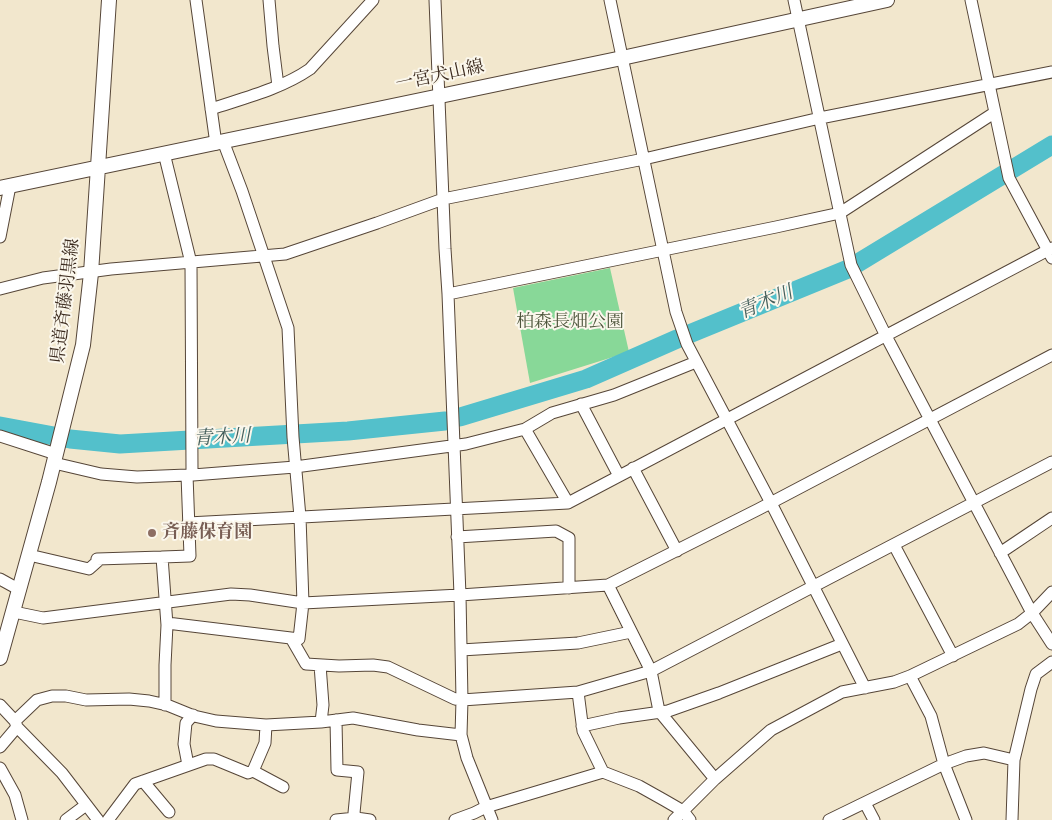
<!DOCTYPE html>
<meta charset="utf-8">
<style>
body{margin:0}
canvas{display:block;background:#f2e7cd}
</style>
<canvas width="1052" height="820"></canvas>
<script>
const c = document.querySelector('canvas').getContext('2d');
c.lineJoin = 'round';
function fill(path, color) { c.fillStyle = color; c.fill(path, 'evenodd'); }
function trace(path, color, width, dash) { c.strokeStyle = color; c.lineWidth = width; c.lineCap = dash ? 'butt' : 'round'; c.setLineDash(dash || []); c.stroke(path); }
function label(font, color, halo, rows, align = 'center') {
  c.font = font + ' "IM FELL Great Primer","Noto Serif JP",serif'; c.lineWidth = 4; c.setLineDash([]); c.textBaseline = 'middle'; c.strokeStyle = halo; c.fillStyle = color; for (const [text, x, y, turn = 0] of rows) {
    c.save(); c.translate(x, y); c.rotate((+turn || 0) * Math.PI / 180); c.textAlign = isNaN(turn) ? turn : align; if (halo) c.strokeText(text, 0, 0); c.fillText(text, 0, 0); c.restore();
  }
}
fill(new Path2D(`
 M610 268 629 352 530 383 513 288Z`), '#88d898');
trace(new Path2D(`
 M460 417 586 379 677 339 848 269 1052 145
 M0 426 70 439 120 444 348 431 445 421`), '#53c0cb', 19);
const minor = new Path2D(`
 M196 0 216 144
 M269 0 273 46 278 86
 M435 0 445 249 448 294 460 595 462 700 461 735 467 758 492 820
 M610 0 676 312 687 344 771 503 865 688
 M794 0 851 265 886 336 1032 613 1052 644
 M971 0 1009 178 1052 258
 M211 109C244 98 281 89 310 69L373 0
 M164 153 191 263 192 470 193 475H187L190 556 162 557 167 625 165 665V705
 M0 237 10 186
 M0 289 43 278 111 269 285 254 377 223 443 199 644 159 820 118 1052 72
 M448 294 776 227 840 213 994 113
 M581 404 619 476
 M525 429 568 503
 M0 436 56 454
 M54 463 101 474 137 477 187 475
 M633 468 677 551
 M193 475 295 467 466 444 525 429 552 413 614 395 696 362
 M188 523 568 503 1052 248
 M457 537 556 531 569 538V588
 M894 545 953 656
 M1000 553 1052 518
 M29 555 89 569 98 561 97 559 162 557
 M0 579 20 590
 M608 585 651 671 659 711 715 779
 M14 612 43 618 231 594 250 595 303 603 460 595 608 585 759 509 1052 355
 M167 623 299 639 303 603 300 517 293 437 288 328 242 191 223 141
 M291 638 306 664 339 666 373 665 388 667 455 699 462 700 578 692 651 671 1052 462
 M461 650 578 643 631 632
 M320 665 323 705 321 722
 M910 676 931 716 944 764 966 820
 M578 692 583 731 603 772
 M0 705 15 721 17 727 62 773 98 820
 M336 720 337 770 358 772 354 813 356 818
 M15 721 37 700 52 696H66L86 700 129 699 149 701 167 705 194 716 216 721 266 725 321 722 353 718 418 730 461 735
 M582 726 619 718 668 711 719 693 842 644
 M0 747 17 727
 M188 765 184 744 186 723 193 715
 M0 768 15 795 22 820
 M253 771 265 743 266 725
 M143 781 169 812
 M865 803 874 820
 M66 820 86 805
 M108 820 135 784 206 759H214L248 773 253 771 283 787
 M336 820 356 818 370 820
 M455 820 474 813 486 807 603 772 639 786 664 800 683 811 690 820
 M674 820 715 779 771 730 842 692 894 682 910 676 1018 624 1032 613 1052 592
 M829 820 944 764 966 756 984 753 1014 760
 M1012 820 1014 760 1031 689 1036 674 1052 662`);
const major = new Path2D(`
 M0 188 622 58 887 0
 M0 658 49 482 83 345 91 273 109 0`);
trace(minor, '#564638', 13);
trace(major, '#564638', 16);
trace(minor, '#fff', 11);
trace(major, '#fff', 14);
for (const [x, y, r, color] of [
 [152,533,5,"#8d6e63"]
]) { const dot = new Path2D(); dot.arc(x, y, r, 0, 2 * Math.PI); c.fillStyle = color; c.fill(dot); trace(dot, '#fbf7ec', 2); }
label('18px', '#3b2a1e', '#fbf7ec', [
 ["一宮犬山線",440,76,-12],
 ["県道斉藤羽黒線",66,301,-83]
]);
label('18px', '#4e563c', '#fbf7ec', [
 ["柏森長畑公園",570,323]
]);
label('bold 18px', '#785e54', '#fbf7ec', [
 ["斉藤保育園",162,533]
], 'left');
label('italic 19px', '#435e5b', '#fbf7ec', [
 ["青木川",766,303,-23],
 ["青木川",222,438,-3]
]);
</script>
